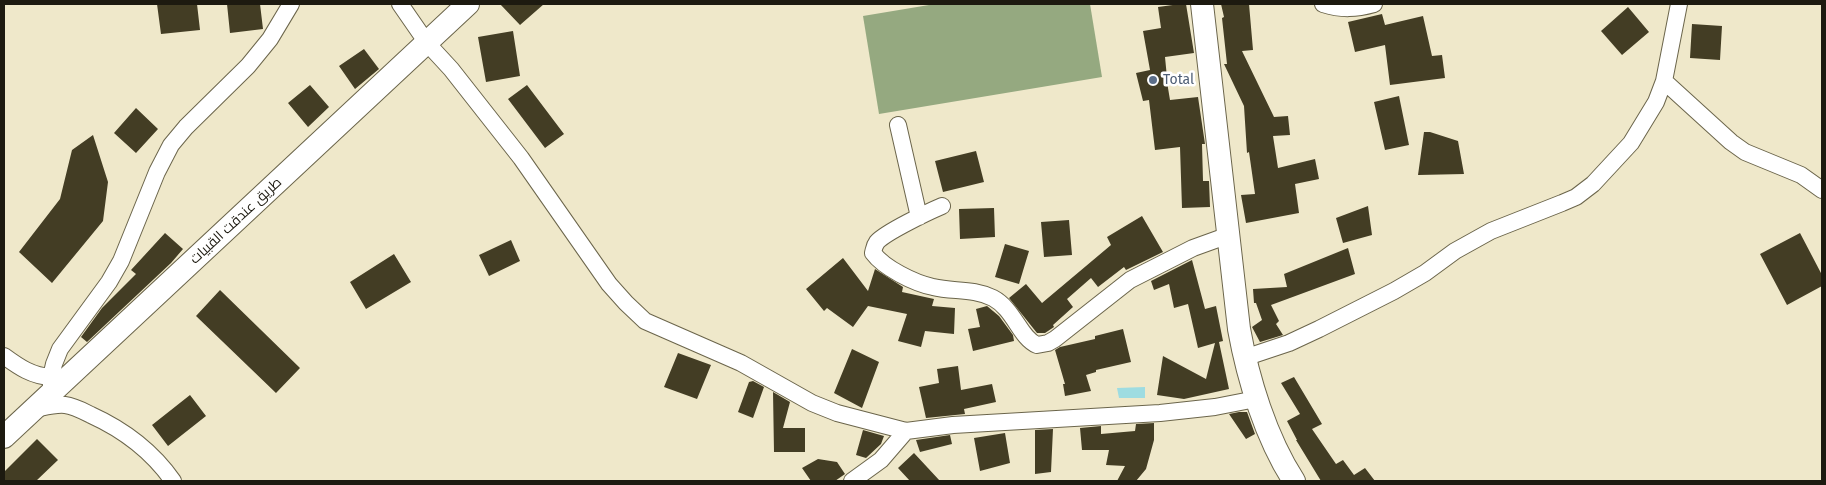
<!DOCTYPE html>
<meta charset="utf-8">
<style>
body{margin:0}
#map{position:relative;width:1826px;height:485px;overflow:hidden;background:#efe8ca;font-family:"Fira Sans",sans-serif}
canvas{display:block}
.frame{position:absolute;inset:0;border:5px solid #1d1a10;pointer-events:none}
</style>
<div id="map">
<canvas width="1826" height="485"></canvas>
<div class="frame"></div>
</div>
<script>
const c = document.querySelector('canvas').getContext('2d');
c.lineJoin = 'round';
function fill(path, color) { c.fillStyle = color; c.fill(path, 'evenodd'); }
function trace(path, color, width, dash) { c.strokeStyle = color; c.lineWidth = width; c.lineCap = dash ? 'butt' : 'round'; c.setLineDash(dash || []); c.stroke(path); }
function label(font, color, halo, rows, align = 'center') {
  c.font = font + ' "Fira Sans",Cairo,sans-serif'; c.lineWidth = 5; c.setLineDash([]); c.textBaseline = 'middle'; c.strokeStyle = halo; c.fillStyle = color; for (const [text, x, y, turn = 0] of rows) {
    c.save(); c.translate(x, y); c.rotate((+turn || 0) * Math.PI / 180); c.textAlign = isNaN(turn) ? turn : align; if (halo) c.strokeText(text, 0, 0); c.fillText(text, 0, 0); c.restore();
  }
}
fill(new Path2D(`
 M935 4H1090L1102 77 879 114 863 16Z`), '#95a980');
fill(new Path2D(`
 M1145 387V398H1119L1117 388Z`), '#9edce1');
fill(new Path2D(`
 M157 4H197L200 30 161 34Z
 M227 4H260L263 29 230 33Z
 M500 4H544L520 25Z
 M1180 4H1186L1194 53 1165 57 1168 88 1170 100 1198 97 1205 144H1202L1203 181H1209L1210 207 1182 208 1180 147 1155 150 1149 100 1143 101 1136 73 1150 70 1143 31 1161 28 1158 7Z
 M1221 4H1249L1253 50 1242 51 1274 117 1288 116 1290 135 1273 136 1278 168 1315 159 1319 179 1295 184 1299 213 1246 223 1241 195 1255 194 1249 152 1247 153 1244 106 1224 64H1227L1222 18 1224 17Z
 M1628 7 1649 32 1622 55 1601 31Z
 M1382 14 1385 25 1423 16 1432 56 1442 55 1445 78 1390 85 1385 45 1355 52 1348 22Z
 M1692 24 1722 26 1720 60 1690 58Z
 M513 31 520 76 486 82 478 37Z
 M364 49 379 69 355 89 339 66Z
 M310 85 329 107 308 127 288 103Z
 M527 85 564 134 545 148 508 99Z
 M1399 96 1409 145 1385 150 1374 102Z
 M136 108 158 129 136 153 114 133Z
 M1424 132H1430L1458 141 1464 174 1418 175Z
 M93 135 108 182 103 221 52 283 19 252 60 199 72 150Z
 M976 151 984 182 943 192 935 161Z
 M1368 206 1372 235 1343 243 1336 218Z
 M994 208 995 237 960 239 959 209Z
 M1142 216 1163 252 1126 270 1124 267 1098 287 1091 278 1067 299 1073 307 1053 325 1054 327 1045 333H1037L1009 298 1026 284 1042 303 1111 245 1107 237Z
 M1069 220 1072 255 1044 257 1041 222Z
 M165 233 183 249 171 263 87 342 81 337 102 308 136 274 131 270Z
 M1800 233 1822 275V286L1787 305 1760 254Z
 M511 240 520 261 489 276 479 255Z
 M1005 244 1029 251 1019 284 995 277Z
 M1348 248 1355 274 1271 305 1279 321 1276 324 1283 335 1260 342 1252 327 1262 320 1256 303H1254L1253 289 1287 287 1284 274Z
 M394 254 411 282 366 309 350 282Z
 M843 258 868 291 875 269 903 287 902 292 934 299 932 306 955 308 954 334 925 331 921 347 898 341 907 314 868 306 853 327 827 308 824 311 806 289Z
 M1192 260 1205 309 1216 306 1223 341 1219 342 1229 389 1184 399 1157 395 1163 356 1206 379 1215 343 1198 348 1188 304 1174 308 1169 284 1154 290 1151 281Z
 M220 290 300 368 276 393 196 316Z
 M987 306 999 316 1013 335 1014 341 973 351 968 329 980 327 976 309Z
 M1123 329 1131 362 1096 370V372L1086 375 1091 391 1065 396 1063 384H1065L1055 350 1060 347 1095 339V336Z
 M852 349 879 362 862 408 834 393Z
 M678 353 711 365 697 399 664 387Z
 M958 366 961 390 992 384 996 402 964 409 965 414 926 418 919 387 939 383 937 369Z
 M1294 377 1322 424 1312 429 1336 464 1343 460 1354 475 1365 468 1375 481H1321L1296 440H1297L1287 421 1300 414 1281 383Z
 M753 381 764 387 753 418 738 412 749 382Z
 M773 392 790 402 783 428H805V452H774Z
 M190 395 206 416 168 446 152 425Z
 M1239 412H1247L1255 434 1246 439 1229 414Z
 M1154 423V440L1146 469 1136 481H1117L1125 466 1106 465 1109 450H1082L1080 428 1101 426V434L1135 431 1136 424Z
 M1053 429 1051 472 1035 474V430Z
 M863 430 884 436 881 444 866 458 856 455Z
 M1005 433 1010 463 980 471 974 438Z
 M950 435 952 444 920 452 916 440Z
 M37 439 58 460 36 481H4V472Z
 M914 453 940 481H910L898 468Z
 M818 459 837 462 845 474 835 481H811L802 468Z`), '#433d24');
const street = new Path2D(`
 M400 4 427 43 451 69 521 158 609 284 626 303 645 321 741 363 812 403 837 413 906 431 953 425 1160 413 1215 407 1256 399
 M1323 4C1342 10 1356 9 1374 4
 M1664 81 1731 142 1745 152 1801 175 1822 190
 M898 125 919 217
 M942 206C928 212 886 232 877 242 874 246 874 249 873 253 884 268 914 283 933 287 953 292 973 288 993 298 1014 309 1020 338 1037 345L1048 343 1055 339 1130 280 1193 248 1229 235
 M4 356C19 367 32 376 51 377
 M1244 358 1289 343 1319 329 1394 291 1425 273 1455 251 1491 231 1562 203 1576 197 1593 184 1631 143 1656 102 1664 81 1679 4
 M51 394V377L54 364 60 349 109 282 121 261 157 172 171 145 186 127 248 66 270 39 291 4
 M35 409C45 407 55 404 65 405 74 406 83 411 91 415 124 430 152 451 173 481
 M852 481 881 460 906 431`);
const secondary = new Path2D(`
 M1202 4 1239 329C1248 379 1266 438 1294 481
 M4 437 468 4`);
trace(street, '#6b654b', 18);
trace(secondary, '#6b654b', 24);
trace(street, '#fff', 16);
trace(secondary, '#fff', 22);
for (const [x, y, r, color] of [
 [1153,80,5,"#5c6f8a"]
]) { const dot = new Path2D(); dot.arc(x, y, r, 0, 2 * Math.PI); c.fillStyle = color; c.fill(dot); trace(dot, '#fff', 2); }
label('14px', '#4e5e75', '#fff', [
 ["Total",1163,80]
], 'left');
label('14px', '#1d1a10', '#fff', [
 ["طريق عندقت القبيات",236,221,-43]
]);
</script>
